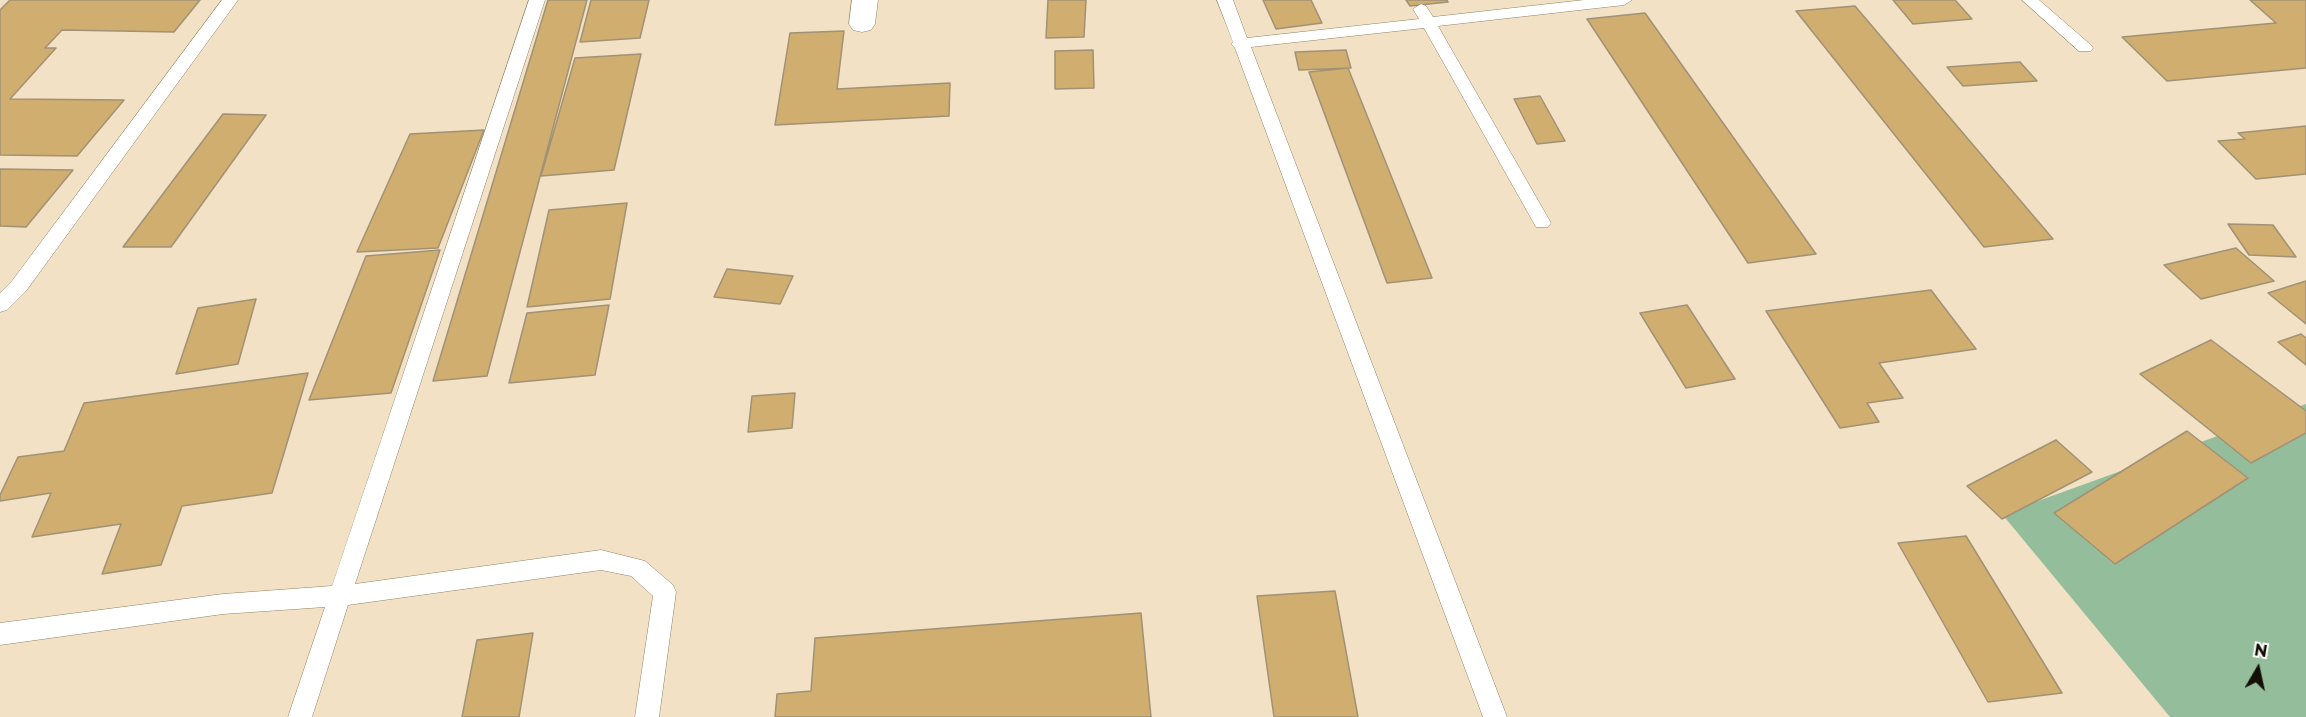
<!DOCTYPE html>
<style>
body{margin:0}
#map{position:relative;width:2306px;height:717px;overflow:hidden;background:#f2e1c4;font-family:Montserrat,sans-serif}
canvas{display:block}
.north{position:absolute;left:2228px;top:639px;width:60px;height:60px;-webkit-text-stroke:4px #fff;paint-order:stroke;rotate:9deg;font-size:16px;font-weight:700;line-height:24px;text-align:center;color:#140e05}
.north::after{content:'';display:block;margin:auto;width:21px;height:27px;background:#140e05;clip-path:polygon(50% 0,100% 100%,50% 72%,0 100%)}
</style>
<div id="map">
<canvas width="2306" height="717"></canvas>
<div class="north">N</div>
</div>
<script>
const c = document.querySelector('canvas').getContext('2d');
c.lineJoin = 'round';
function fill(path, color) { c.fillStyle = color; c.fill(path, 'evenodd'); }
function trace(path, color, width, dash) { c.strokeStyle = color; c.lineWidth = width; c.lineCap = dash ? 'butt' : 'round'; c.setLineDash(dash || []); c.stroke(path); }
fill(new Path2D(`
 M2306 404V717H2170L2002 514Z`), '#94be9b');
const building = new Path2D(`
 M10 0H200L174 32 62 30 45 48H56L10 99 124 100 77 156 0 155V10Z
 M548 0H587L487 376 433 381Z
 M591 0H649L640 38 580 42Z
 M1048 0H1086L1084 37 1046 38Z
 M1263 0H1311L1322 23 1276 29Z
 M1406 0H1447L1448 2 1410 6Z
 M1893 0H1955L1972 19 1913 24Z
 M2250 0H2306V68L2167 81 2122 37 2276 23Z
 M1855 6 2053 239 1984 247 1796 11Z
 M1645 13 1816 254 1748 263 1587 19Z
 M844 31 837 89 950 83 949 116 775 125 790 33Z
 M1093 50 1094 88 1055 89V51Z
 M1346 50 1351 68 1299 70 1295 52Z
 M641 54 614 170 541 176 575 58Z
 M2020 62 2037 81 1963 86 1947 67Z
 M1348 68 1432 278 1387 283 1309 72Z
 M1540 96 1565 141 1537 144 1514 99Z
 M223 114 266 115 171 247H123Z
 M2306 126V174L2256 179 2218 141 2245 139 2238 133Z
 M484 130 438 248 357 252 410 134Z
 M0 169 73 170 26 227 0 226Z
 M627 203 610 299 527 307 549 210Z
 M2228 224 2273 225 2296 257 2249 255Z
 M2236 248 2274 281 2201 299 2164 265Z
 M440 250 391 393 309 400 366 256Z
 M727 269 793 276 780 304 714 297Z
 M2306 281V324L2268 293Z
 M1931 290 1976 349 1879 363 1903 398 1867 403 1879 422 1840 428 1766 311Z
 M256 299 238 364 176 374 198 308Z
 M609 305 595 375 509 383 527 313Z
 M1687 305 1735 379 1686 388 1640 313Z
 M2301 334 2306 338V365L2278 342Z
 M2211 340 2306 411V433L2251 463 2140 374Z
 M308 373 272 493 182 506 161 565 102 574 121 524 32 537 51 493 0 501V495L18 457 64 451 84 403Z
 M795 393 792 428 748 432 752 396Z
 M2187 431 2248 478 2115 564 2054 513Z
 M2056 440 2092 472 2002 519 1967 486Z
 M1966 536 2062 693 1988 702 1898 543Z
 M1335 591 1358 717H1274L1257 596Z
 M1141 613 1151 717H775L777 694 811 691 815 638Z
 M533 633 519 717H462L477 640Z`);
fill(building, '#cfae6f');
trace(building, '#a19276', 1.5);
const lane = new Path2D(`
 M222 0H238L26 291 7 310 0 312V293L12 281Z
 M529 0H545L355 584 601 550 645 561 673 585 676 592 659 717H635L653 596 631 576 601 570 348 605 312 717H288L325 607 223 614 0 645V623L223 594 332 586Z
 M1217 0H1233L1247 38 1419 19 1413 9 1421 4 1426 6 1433 17 1584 0H1632L1624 5 1438 26 1551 223 1548 227H1536L1424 28 1251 47 1507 717H1483L1235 48 1231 44 1233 42Z
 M2022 0H2039L2091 45 2093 48 2091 51H2079Z`);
const street = new Path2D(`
 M852 0H878L875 24 871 30 862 32 853 30 849 24Z`);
trace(lane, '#918367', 1);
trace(street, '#918367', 1);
fill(lane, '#fff');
fill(street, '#fff');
</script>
